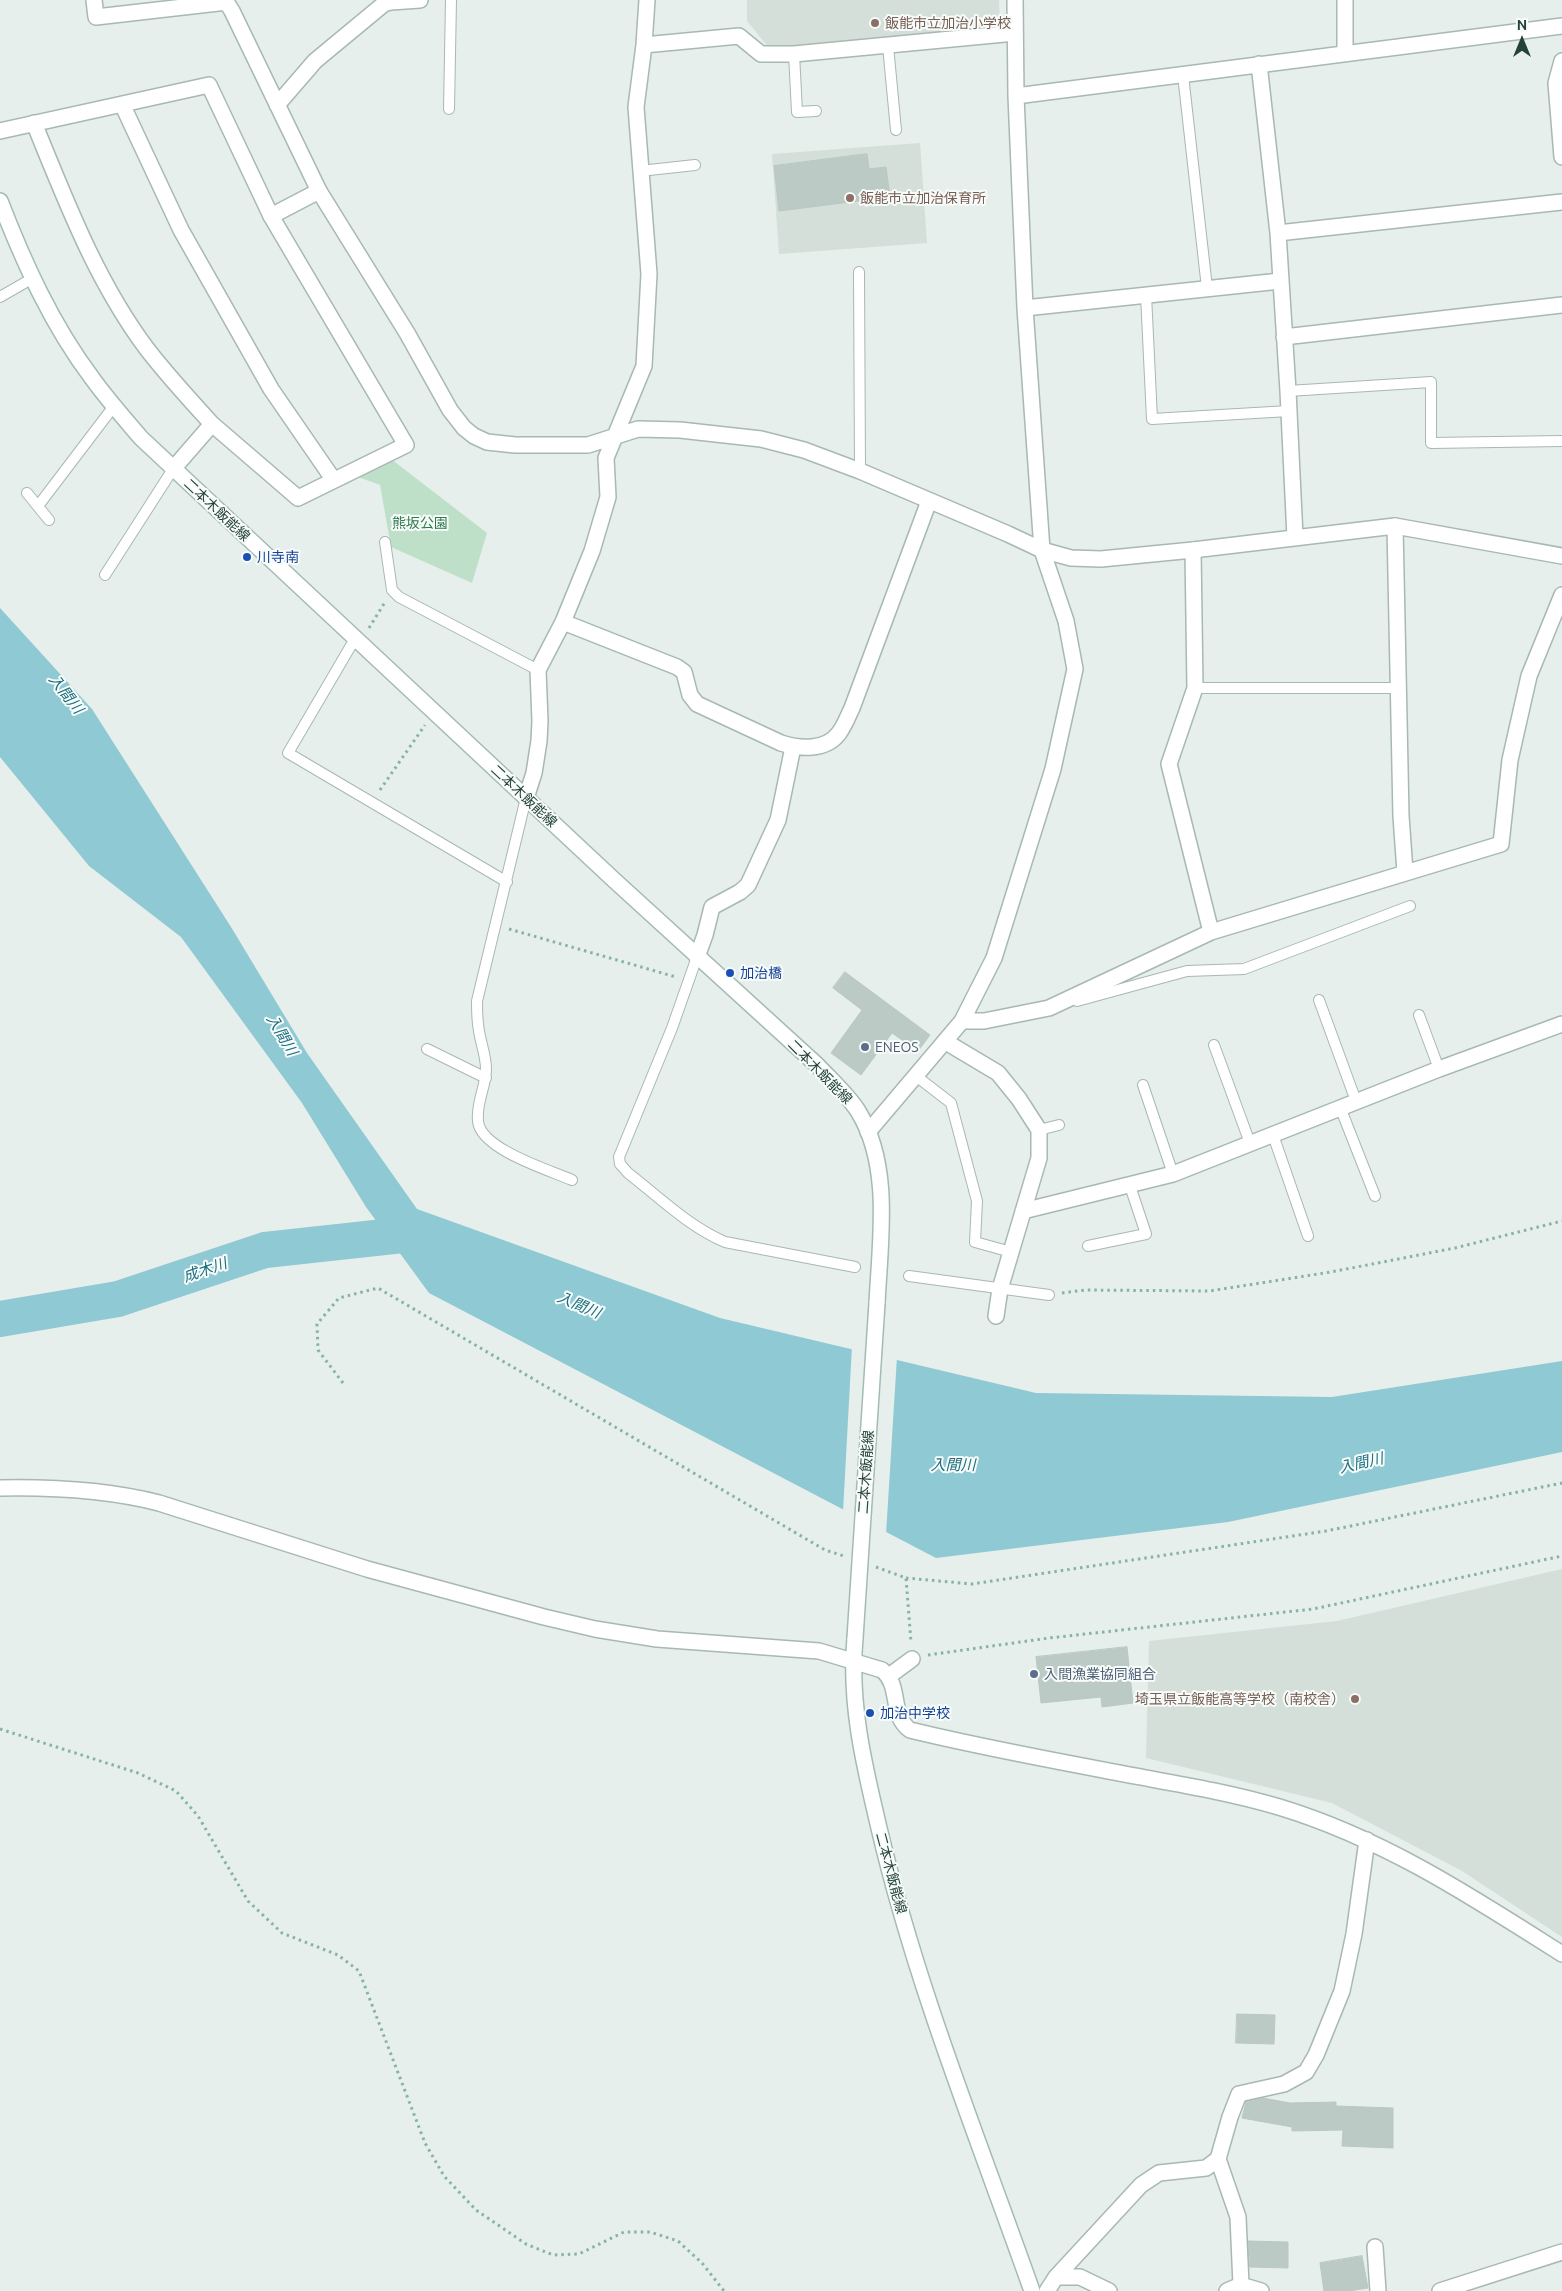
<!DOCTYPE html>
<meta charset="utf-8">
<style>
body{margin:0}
#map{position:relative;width:1562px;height:2291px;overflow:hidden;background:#e6efeb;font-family:Ubuntu,sans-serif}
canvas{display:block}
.north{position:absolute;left:1497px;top:15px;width:50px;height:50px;-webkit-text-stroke:4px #f7fbf9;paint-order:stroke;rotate:0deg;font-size:14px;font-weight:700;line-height:20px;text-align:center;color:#24423a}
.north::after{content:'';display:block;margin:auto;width:18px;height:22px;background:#24423a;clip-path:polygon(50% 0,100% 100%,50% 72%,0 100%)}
</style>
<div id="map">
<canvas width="1562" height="2291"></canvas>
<div class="north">N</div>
</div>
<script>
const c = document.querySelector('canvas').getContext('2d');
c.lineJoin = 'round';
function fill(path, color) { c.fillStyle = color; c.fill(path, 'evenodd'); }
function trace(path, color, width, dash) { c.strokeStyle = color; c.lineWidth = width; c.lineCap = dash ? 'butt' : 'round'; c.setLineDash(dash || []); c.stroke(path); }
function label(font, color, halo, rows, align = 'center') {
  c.font = font + ' Ubuntu,"Noto Sans JP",sans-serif'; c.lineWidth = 4; c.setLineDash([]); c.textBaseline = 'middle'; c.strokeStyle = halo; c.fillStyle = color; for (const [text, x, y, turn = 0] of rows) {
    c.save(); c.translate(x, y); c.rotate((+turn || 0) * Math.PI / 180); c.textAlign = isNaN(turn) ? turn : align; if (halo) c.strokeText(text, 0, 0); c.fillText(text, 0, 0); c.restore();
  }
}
fill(new Path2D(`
 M747 0H999L1000 26 890 42 769 48 747 21Z
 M920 143 927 243 779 254 772 154Z
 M1562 1569V1937L1462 1871 1332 1803 1146 1758 1149 1641 1337 1621Z`), '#d4dfda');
fill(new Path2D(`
 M391 459 487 533 472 583 391 547 380 485 358 477Z`), '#bfe0c8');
fill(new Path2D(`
 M0 608 92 709 231 927 307 1053 417 1209 720 1318 1036 1393 1332 1397 1562 1361V1452L1228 1522 936 1558 429 1293 366 1207 302 1103 181 937 89 866 0 757Z`), '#8ec9d4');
fill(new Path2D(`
 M852 1346 897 1357 886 1534 843 1512Z`), '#e6efeb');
trace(new Path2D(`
 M0 1319 118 1299 265 1250 412 1234`), '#8ec9d4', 36);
const building = new Path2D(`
 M867 154 869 169 886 167 890 197 779 211 774 166Z
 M845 972 930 1035 918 1051 892 1033 861 1075 831 1053 862 1010 833 988Z
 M1127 1647 1133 1703 1102 1707 1101 1697 1041 1703 1036 1657Z
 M1237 2014 1275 2015 1274 2044 1236 2043Z
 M1263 2098 1290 2103 1336 2102V2106L1393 2108V2148L1342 2146 1343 2130 1292 2131V2127L1242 2118 1246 2102Z
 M1248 2241 1288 2242V2268L1250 2267Z
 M1362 2256 1368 2288 1349 2291H1324L1320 2263Z`);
fill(building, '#bbcac4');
trace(building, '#b8c9c2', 1);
const service = new Path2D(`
 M888 46 896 130
 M794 54 797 112 816 111
 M1183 75 1207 288
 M449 109 451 0
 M640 171 695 165
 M859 272 860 471
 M1146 295 1152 419 1289 411
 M0 297 33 278
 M1288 391 1431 382V443L1562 441
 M27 493 49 520
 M38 506 114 406
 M385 542 392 590 399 597 538 670
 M105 575 173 469
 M356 637 288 753 507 882
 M1195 688H1400
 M526 798 477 1001C477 1011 477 1021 479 1031 481 1044 486 1056 486 1069 486 1087 476 1102 478 1121 480 1149 549 1170 572 1180
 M697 957 672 1028 619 1157 620 1164 628 1173C659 1197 688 1226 725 1242L855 1267
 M1319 1000 1356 1101
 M1077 1001 1187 971 1244 969 1410 906
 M1419 1015 1439 1069
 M1214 1045 1250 1143
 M427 1049 486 1078
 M916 1076 951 1103 977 1201 975 1242 1011 1252
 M1143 1085 1173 1174
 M1340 1107 1375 1196
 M1039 1130 1059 1125
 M1273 1135 1308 1236
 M1088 1246 1146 1234 1130 1186
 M909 1276 1049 1295`);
const pedestrian = new Path2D(`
 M271 216 319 191`);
const minor = new Path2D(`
 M94 0 96 17 227 2
 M225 0 232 11 319 191 407 333 450 410 464 428 474 436 487 442 515 445H588L638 429 680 430 761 439 804 450 860 471 1008 534 1042 550
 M647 0 644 45 739 36 761 54H794L1015 33
 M1345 0V53
 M391 2 420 0
 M1562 61 1556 83 1562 157
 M1259 64 1278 233 1288 391 1295 537
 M1016 96 1562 26
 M122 104 181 230 271 389 333 479
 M277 105 315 61 385 3 391 2V0
 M34 123C66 201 96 281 147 349 167 375 190 400 212 424
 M0 131 209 85 271 216 406 445 298 498 212 424 173 469
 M1278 233 1562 202
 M1025 308 1280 281
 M1284 337 1562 305
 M1395 526 1401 816 1405 872
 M1193 550 1195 688 1169 764 1211 932
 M563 622 677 667 684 672 690 695 697 704 781 743C800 749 826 751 839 733 845 725 848 716 852 708L929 501
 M526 798 534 773 539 741 540 721 538 670 563 622 592 551 608 497 606 458 644 366 649 274 636 107 644 45
 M697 957 705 935 712 907 740 892 748 885 778 820 793 747
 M962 1021H984L1049 1008 1211 932 1501 844 1510 760 1529 676 1562 595
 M946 1042 998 1073 1019 1099 1039 1130V1158L1000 1289 996 1316
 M868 1132 962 1021 994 958 1053 769 1075 669 1066 621 1042 550 1025 308 1016 96 1015 0
 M1023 1211 1173 1174 1439 1069 1562 1024
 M0 1488C53 1487 108 1490 159 1503L367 1569 544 1617 595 1629 657 1639 819 1651 882 1670C902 1686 889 1715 910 1730 988 1749 1067 1763 1146 1778 1190 1786 1235 1794 1279 1807 1382 1838 1471 1896 1562 1954
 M889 1676 912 1659
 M1218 2159 1238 2217 1241 2285
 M1375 2247 1378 2291
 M1056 2277 1141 2185 1159 2173 1206 2168 1218 2159 1230 2117 1239 2094 1284 2084 1306 2072 1316 2055 1342 1991 1354 1934 1367 1840
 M1047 2291 1056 2277H1080L1109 2291
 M1227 2291 1241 2285 1261 2291
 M1440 2291 1562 2252`);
const tertiary = new Path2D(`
 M1042 550 1071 558 1101 559 1193 550 1395 526 1562 556`);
const secondary = new Path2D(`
 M0 201C24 263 52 325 92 378 107 399 124 418 141 438L614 880 817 1065C831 1080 847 1094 858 1111 892 1166 880 1241 877 1303
 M855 1638C849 1703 864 1765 879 1828 916 1986 978 2138 1032 2291`);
trace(service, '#a8b8b2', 12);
trace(pedestrian, '#a8b8b2', 18);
trace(minor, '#a8b8b2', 18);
trace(tertiary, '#a8b8b2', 18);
trace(secondary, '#a4bbb3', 18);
trace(new Path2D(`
 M369 628 385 602
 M380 790 425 725
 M509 929 676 977
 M1062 1293 1085 1290 1209 1291 1331 1272 1455 1248 1562 1221
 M343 1383 318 1350 317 1324 339 1298 378 1288 825 1550 844 1556
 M876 1567 906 1578 911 1642
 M906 1578 972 1584 1326 1531 1562 1483
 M928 1655 1049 1638 1313 1609 1562 1556
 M0 1729 138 1773 176 1791 198 1816 248 1901 282 1933 338 1955 359 1971 425 2143 444 2176 476 2210 526 2244 553 2255 579 2254 624 2232H650L678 2241 702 2263 724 2291`), '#86b3a5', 3, [2.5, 4]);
trace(service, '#fff', 10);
trace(pedestrian, '#fff', 15);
trace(minor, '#fff', 15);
trace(tertiary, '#fff', 15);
trace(secondary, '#fff', 15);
const secondaryBridge = new Path2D(`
 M855 1638 877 1303`);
trace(secondaryBridge, '#a4bbb3', 18, []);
trace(secondaryBridge, '#fff', 15);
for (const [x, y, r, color] of [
 [875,23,5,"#8d6e63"],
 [850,198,5,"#8d6e63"],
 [247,557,5,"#1a4fb4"],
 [730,973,5,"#1a4fb4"],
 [865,1047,5,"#5c6f8a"],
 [1034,1674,5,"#5c6f8a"],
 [1355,1699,5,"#8d6e63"],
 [870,1713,5,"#1a4fb4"]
]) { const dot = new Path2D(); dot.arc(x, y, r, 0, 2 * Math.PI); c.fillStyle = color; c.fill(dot); trace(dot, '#f7fbf9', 2); }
label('14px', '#785e54', '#f7fbf9', [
 ["飯能市立加治小学校",885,23],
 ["飯能市立加治保育所",860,198],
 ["埼玉県立飯能高等学校（南校舎）",1345,1699,"right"]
], 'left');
label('14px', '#24423a', '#f7fbf9', [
 ["二本木飯能線",217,510,43],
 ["二本木飯能線",524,796,43],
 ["二本木飯能線",820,1072,45],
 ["二本木飯能線",866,1472,-86],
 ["二本木飯能線",891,1873,75]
]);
label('14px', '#2d7a4b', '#f7fbf9', [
 ["熊坂公園",420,523]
]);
label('14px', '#164399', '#f7fbf9', [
 ["川寺南",257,557],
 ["加治橋",740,973],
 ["加治中学校",880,1713]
], 'left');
label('14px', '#4e5e75', '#f7fbf9', [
 ["ENEOS",875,1047],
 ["入間漁業協同組合",1044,1674]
], 'left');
label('italic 15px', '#1c6f80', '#f7fbf9', [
 ["入間川",66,694,52],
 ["入間川",282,1035,59],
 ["成木川",205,1270,-19],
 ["入間川",579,1305,23],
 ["入間川",1361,1463,-13],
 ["入間川",953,1465]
]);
</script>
